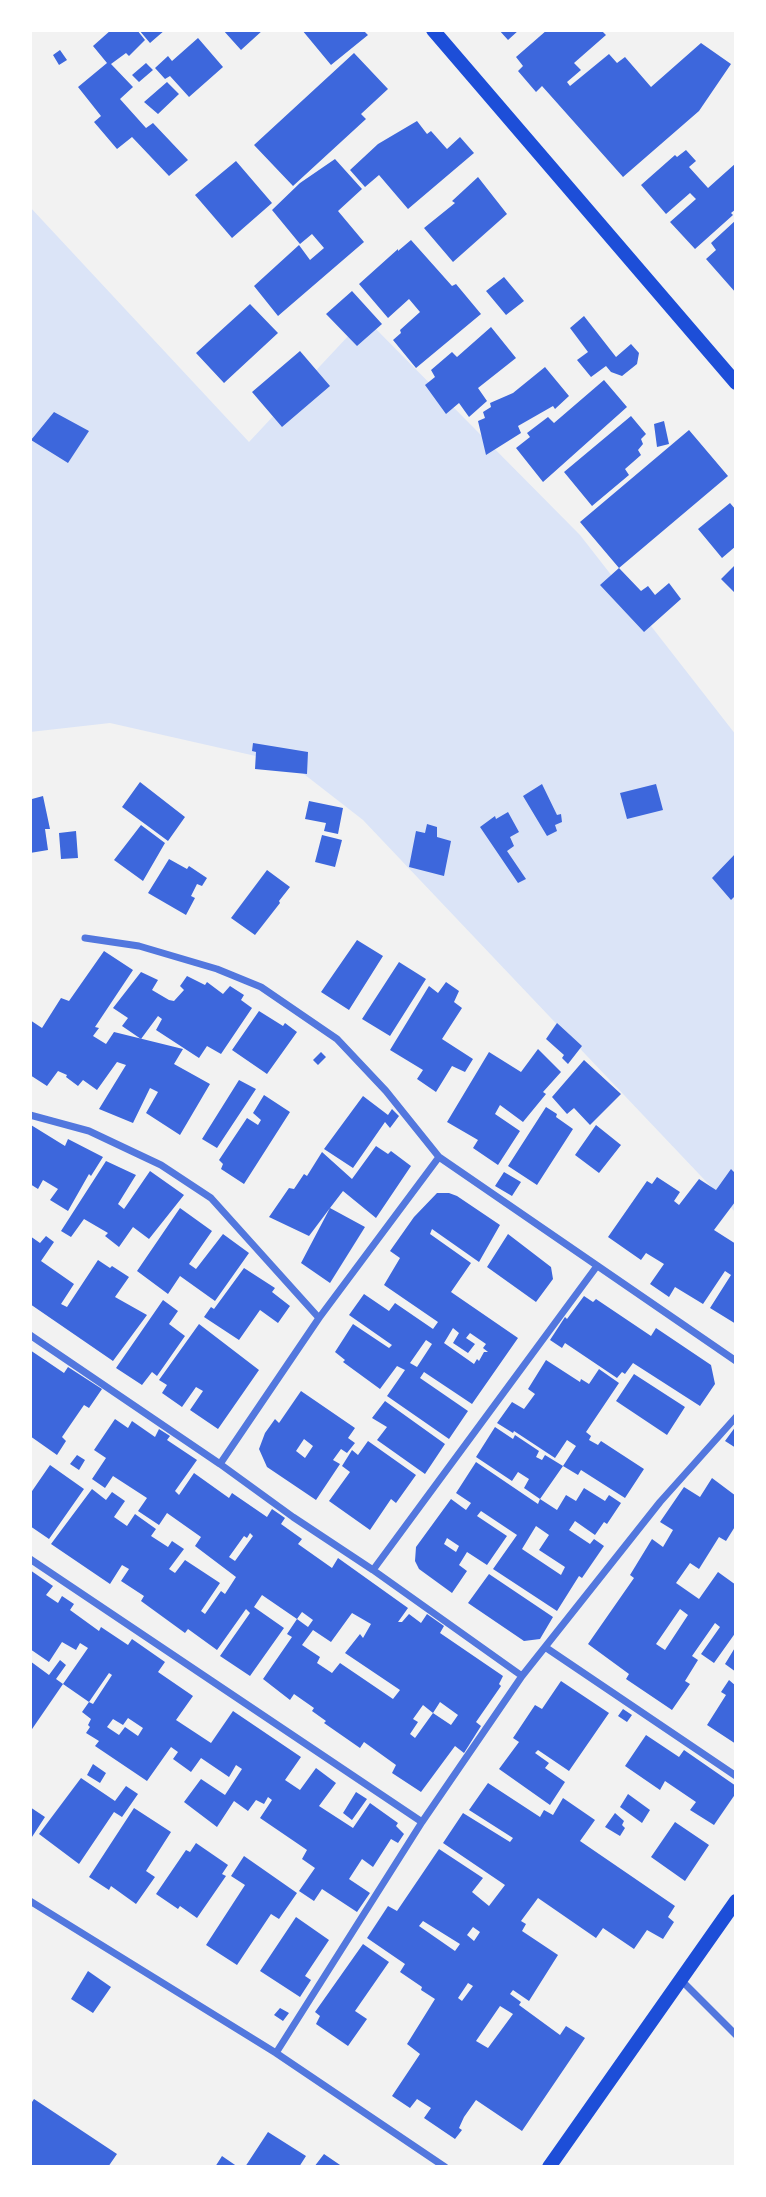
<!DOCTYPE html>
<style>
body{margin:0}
#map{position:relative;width:766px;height:2197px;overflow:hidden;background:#f2f2f2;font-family:Spectral,serif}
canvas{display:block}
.frame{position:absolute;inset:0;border:32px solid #fff;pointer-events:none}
</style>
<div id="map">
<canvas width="766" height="2197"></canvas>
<div class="frame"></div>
</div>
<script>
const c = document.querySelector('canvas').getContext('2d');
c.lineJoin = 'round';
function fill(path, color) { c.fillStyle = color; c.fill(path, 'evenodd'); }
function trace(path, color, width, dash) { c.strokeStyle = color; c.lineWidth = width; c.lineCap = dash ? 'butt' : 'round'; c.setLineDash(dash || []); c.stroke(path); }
fill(new Path2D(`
 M30 207 249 442 365 318 580 535 736 735V1213L363 820 291 764 110 723 30 732Z`), '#dbe4f7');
fill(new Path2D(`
 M111 30H137L145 40 129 56 126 53 111 64 133 87 120 99 146 128 153 123 188 160 169 176 132 137 117 149 94 122 101 116 78 87 107 63 93 46Z
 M139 30H165L150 43Z
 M223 30H263L241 50Z
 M302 30H363L368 35 331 65Z
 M499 30H519L508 40Z
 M547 30H601L606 35 574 63 581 70 567 82 570 86 609 54 617 63 625 57 651 87 701 43 731 64 699 111 623 177 542 86 536 92 518 71 523 66 516 57Z
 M198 38 223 67 189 97 170 76 165 79 155 68 168 56 172 61Z
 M60 50 67 60 59 65 53 55Z
 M354 53 388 89 361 114 366 119 293 186 254 145Z
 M146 63 153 70 139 82 132 75Z
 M167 82 179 94 158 114 144 102Z
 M417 121 427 134 431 131 447 149 460 137 474 153 408 209 379 175 365 187 350 170 378 144Z
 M686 150 696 161 689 167 708 188 736 163V209L731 213 733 215 695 249 670 222 696 199 690 193 666 214 641 185 675 155 677 157Z
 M335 159 362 189 338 211 364 242 278 316 254 286 299 245 310 260 324 248 312 234 300 244 272 210 300 183Z
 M236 161 272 203 232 238 195 195Z
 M478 177 507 214 453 262 424 228 455 203 452 201Z
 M736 220V293L706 259 716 250 711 243Z
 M411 240 452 286 456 284 481 314 416 368 393 340 401 333 400 330 420 312 409 299 388 318 359 284 398 249V251Z
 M504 277 524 301 506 315 486 291Z
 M352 291 382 324 357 346 326 314Z
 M250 304 278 333 224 383 196 353Z
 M584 316 616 357 631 344 639 353 637 364 622 376 611 372 606 366 591 377 577 360 588 352 570 328Z
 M491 327 516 358 478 388 487 401 469 417 459 403 446 414 425 385 435 377 431 370 452 352 457 357Z
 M300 351 330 386 282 427 252 392Z
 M545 367 569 396 555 409 553 406 518 426 521 433 486 455 478 421 485 418 483 412 491 407 490 403 513 393Z
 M604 380 627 407 543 482 516 448 530 437 527 433 548 417 554 423Z
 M54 412 89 431 68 463 31 440Z
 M631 416 646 434 641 439 643 444 638 450 641 455 625 469 629 475 592 506 564 472Z
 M664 421 669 444 657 447 654 424Z
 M689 430 728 476 619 568 580 522Z
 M730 503 736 510V546L722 558 698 529Z
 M736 564V594L721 579Z
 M619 568 641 591 648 586 655 595 669 583 681 599 644 632 600 585Z
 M253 743 308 752 307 774 255 769 256 752 252 751Z
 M140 782 185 817 168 841 122 807Z
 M542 784 557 815 561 814 562 822 555 825 557 831 547 836 523 796Z
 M656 784 663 810 627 819 620 793Z
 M30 794 32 799 43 796 50 829H45L48 850 30 853Z
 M309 801 343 808 338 834 324 831 326 823 305 819Z
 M508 812 519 832 510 837 514 846 507 851 526 879 518 883 480 827 495 816 496 819Z
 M427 824 437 827V837L451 841 444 876 409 867 416 831 425 833Z
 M141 825 165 843 143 881 114 860Z
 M76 831 78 858 61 859 59 833Z
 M322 835 342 840 335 867 315 862Z
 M736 853V895L731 900 712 878Z
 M169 859 187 869 189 866 207 878 202 886 197 884 191 896 195 898 186 915 148 893Z
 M267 870 290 887 279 901 280 903 255 935 231 918Z
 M357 940 383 956 349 1010 321 992Z
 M104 951 133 970 95 1027 99 1028 93 1036 106 1044 114 1032 183 1049 174 1064 210 1084 180 1135 146 1113 158 1092 150 1088 133 1123 99 1109 126 1065 117 1062 97 1090 83 1080 78 1086 66 1077 67 1075 58 1071 47 1086 30 1075V1020L42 1028 61 998 69 1001Z
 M399 962 426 979 390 1036 362 1019Z
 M141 972 158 980 152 990 169 1000 174 1001 184 990 180 986 187 976 205 985 207 982 223 994 230 986 244 995 241 1000 252 1008 221 1054 207 1046 199 1058 156 1030 162 1019 158 1016 141 1039 122 1026 128 1018 113 1008Z
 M446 982 459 991 454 1002 462 1008 442 1039 473 1059 465 1072 452 1066 436 1092 417 1079 423 1070 390 1050 429 986 438 993Z
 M259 1011 283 1026 285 1023 297 1032 267 1074 232 1050Z
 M557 1023 582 1046 568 1064 562 1058 564 1055 546 1039Z
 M538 1049 561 1072 543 1092 546 1094 523 1122 500 1105 495 1114 520 1131 498 1165 473 1148 478 1140 447 1122 489 1052 521 1072Z
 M321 1052 326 1057 318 1065 313 1060Z
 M584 1060 621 1094 590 1125 574 1108 567 1114 552 1097Z
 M239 1080 256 1089 217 1148 202 1139Z
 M264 1095 290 1112 244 1184 221 1169 223 1164 219 1160 247 1118 258 1125 261 1120 253 1113Z
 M363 1096 388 1115 392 1109 399 1116 390 1128 385 1122 353 1168 324 1149Z
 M546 1107 557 1114 556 1117 573 1129 537 1185 508 1166Z
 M31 1125 65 1146 68 1139 103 1157 91 1176 89 1174 68 1211 50 1200 58 1189 43 1180 38 1189 30 1184Z
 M596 1125 621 1145 599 1173 575 1155Z
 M376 1146 388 1154 391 1151 411 1166 376 1218 343 1191 330 1208 365 1227 330 1283 301 1263 330 1208 309 1236 269 1217 289 1188 294 1189 304 1174 307 1176 322 1152 352 1179Z
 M106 1161 136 1175 118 1204 124 1209 150 1171 184 1195 149 1239 133 1227 119 1247 105 1236 108 1233 84 1219 71 1237 61 1231Z
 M731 1169 736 1174 735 1202 714 1230 736 1244V1324L710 1308 731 1275 725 1271 703 1304 675 1287 669 1297 650 1284 664 1264 646 1253 641 1260 608 1237 647 1181 652 1184 657 1177 680 1192 674 1201 679 1205 699 1179 716 1190Z
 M504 1172 521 1182 512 1196 495 1186Z
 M437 1193H449L457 1196 500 1225 479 1262 432 1229 430 1234 471 1263 451 1292 518 1338 472 1404 424 1372 420 1378 468 1411 449 1439 387 1396 405 1370 397 1366 380 1389 343 1362 345 1360 335 1352 353 1324 389 1348 392 1345 349 1315 364 1294 389 1311 395 1303 433 1329 438 1322 384 1285 400 1258 390 1251 414 1217ZM453 1328 459 1333 453 1343 468 1353 475 1344 466 1338 470 1333 486 1344 483 1348 488 1352H484L479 1361 477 1359 474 1364 444 1343ZM426 1340 432 1344 417 1367 410 1363Z
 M180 1208 212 1231 189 1264 196 1269 223 1234 249 1253 215 1301 180 1276 168 1294 137 1271Z
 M508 1234 551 1267 553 1279 536 1302 487 1267Z
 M30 1236 40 1243 46 1236 54 1242 41 1261 74 1284 61 1304 67 1307 98 1260 110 1268 112 1266 129 1277 115 1297 147 1315 113 1361 30 1304Z
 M244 1268 275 1288 272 1292 290 1306 278 1323 260 1310 239 1340 204 1317 211 1307 214 1309Z
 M584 1296 593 1302 596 1299 651 1336 656 1328 711 1365 715 1384 700 1406 633 1363 625 1374 622 1372 617 1378 565 1343 562 1348 550 1340 565 1317 567 1319Z
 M163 1300 178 1311 169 1324 185 1336 157 1376 152 1372 142 1385 116 1368Z
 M199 1324 259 1370 218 1429 190 1410 203 1391 196 1387 182 1407 162 1393 167 1385 159 1380Z
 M30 1350 64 1373 68 1367 102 1389 89 1408 84 1405 62 1437 66 1441 57 1455 30 1436 32 1419 30 1418Z
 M546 1360 580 1382 581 1379 589 1384 599 1369 619 1383 586 1432 591 1436 589 1440 598 1445 601 1441 644 1469 625 1498 581 1470 578 1475 563 1466 576 1446 567 1440 555 1458 514 1431 513 1433 497 1423 512 1402 524 1409 535 1394 528 1389Z
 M634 1374 685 1407 667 1435 616 1401Z
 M301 1391 355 1428 348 1438 355 1443 347 1453 341 1449 333 1460 340 1464 316 1500 267 1467 259 1449 265 1433 275 1419 279 1423ZM304 1439 313 1446 305 1458 296 1451Z
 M385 1401 445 1444 425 1474 377 1440 387 1427 372 1418Z
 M115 1419 128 1428 132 1421 155 1437 159 1429 170 1436 167 1440 197 1460 175 1491 179 1495 194 1473 229 1498 232 1493 267 1517 272 1509 285 1518 281 1524 302 1539 298 1544 332 1568 338 1558 408 1608 398 1622H402L409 1614 421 1623 427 1614 444 1626 440 1633 503 1676 499 1684 501 1686 476 1722 481 1726 464 1753 455 1746 421 1792 392 1773 396 1765 364 1742 360 1748 324 1723 326 1721 312 1711 314 1708 294 1694 290 1700 263 1679 292 1637 287 1634 297 1619 308 1627 313 1620 302 1612 297 1619 262 1595 254 1607 284 1628 250 1676 220 1656 250 1613 246 1609 217 1650 188 1629 185 1633 141 1601 144 1596 121 1581 129 1569 122 1565 110 1584 51 1544 92 1489 106 1500 112 1492 125 1501 114 1517 127 1526 135 1514 156 1529 151 1536 168 1547 172 1541 184 1549 169 1569 175 1573 185 1560 220 1583 201 1611 205 1614 221 1591 225 1594 236 1577 195 1546 201 1537 167 1513 159 1525 138 1511 147 1498 113 1476 105 1488 92 1479 106 1458 94 1450ZM250 1533 253 1536 235 1561 229 1557 244 1536 247 1538ZM352 1613 371 1624 363 1638 360 1634 345 1653 400 1690 393 1699 340 1663 332 1673 317 1663 320 1657 302 1645 313 1630 331 1642ZM440 1702 458 1715 451 1725 433 1713 415 1738 410 1734 418 1722 413 1719 423 1705 433 1713Z
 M736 1426V1448L725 1441Z
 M495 1427 513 1439 515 1435 539 1451 536 1457 542 1460 545 1455 563 1466 540 1499 524 1488 529 1479 518 1472 512 1481 476 1457Z
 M368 1441 416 1475 396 1503 391 1499 370 1530 329 1501 350 1472 342 1466 352 1450 358 1455Z
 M77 1455 85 1460 79 1470 70 1464Z
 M476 1462 538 1504 540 1499 557 1510 566 1495 576 1501 584 1488 605 1501 609 1495 621 1503 607 1524 604 1522 595 1535 575 1521 569 1530 590 1544 594 1539 604 1546 582 1578 579 1576 557 1611 493 1569 517 1535 481 1511 477 1516 507 1536 487 1565 467 1552 459 1565 467 1571 452 1593 419 1569 415 1561 416 1547 451 1499 466 1510 471 1503 456 1493ZM536 1526 549 1535 539 1550 565 1567 561 1575 522 1549ZM447 1538 459 1546 456 1552 444 1544Z
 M50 1465 84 1489 49 1539 30 1526V1494Z
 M712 1478 736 1496V1525L726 1541 719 1537 699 1569 690 1563 676 1583 699 1599 718 1572 736 1585V1632L714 1663 701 1654 720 1627 715 1623 692 1656 698 1660 685 1681 690 1684 672 1710 626 1679 629 1674 588 1644 634 1578 630 1575 652 1539 663 1547 673 1530 660 1522 684 1487 700 1497ZM680 1609 688 1615 665 1650 656 1644Z
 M30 1570 53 1586 46 1595 58 1603 62 1596 74 1604 70 1610 99 1631 101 1627 128 1645 132 1639 165 1662 158 1672 193 1696 176 1720 211 1743 233 1711 301 1757 285 1780 300 1790 316 1768 336 1783 319 1806 353 1828 370 1803 398 1823 396 1826 404 1834 398 1843 391 1839 373 1867 362 1859 349 1879 370 1893 357 1912 322 1889 314 1901 299 1891 315 1868 302 1859 307 1850 260 1818 272 1800 268 1797 264 1804 256 1800 248 1811 234 1801 217 1827 184 1802 201 1779 225 1795 242 1769 236 1765 229 1777 201 1758 191 1772 173 1759 178 1752 171 1747 147 1781 95 1746 99 1741 86 1733 90 1727 88 1725 91 1719 82 1712 89 1702 93 1704 112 1675 109 1673 89 1702 63 1684 88 1648 80 1643 76 1650 62 1642 49 1662 30 1649ZM128 1718 143 1728 138 1736 125 1727 119 1735 107 1727 113 1719 123 1725Z
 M489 1574 553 1617 540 1639 524 1641 468 1603Z
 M736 1646V1672L725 1664Z
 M60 1660 66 1665 56 1679 63 1684 30 1732V1661L49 1675Z
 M729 1680 736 1686V1744L707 1725 726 1695 721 1692Z
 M561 1681 609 1713 569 1771 538 1750 535 1753 549 1763 545 1768 565 1782 550 1805 499 1769 519 1742 513 1738 535 1705 542 1709Z
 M623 1709 632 1715 627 1722 618 1716Z
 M646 1735 679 1757 684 1750 736 1786V1793L714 1825 690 1810 696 1802 665 1781 660 1790 625 1766Z
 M93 1764 106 1773 100 1783 87 1775Z
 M81 1778 115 1801 126 1786 138 1794 122 1817 114 1812 79 1864 39 1834Z
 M488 1783 540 1817 544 1810 553 1815 563 1798 595 1820 580 1841 675 1906 668 1917 674 1922 663 1939 647 1930 634 1949 603 1928 596 1938 538 1898 521 1921 526 1924 522 1931 558 1955 529 2001 513 1990 510 1994 521 2002 519 2005 560 2035 566 2026 585 2038 522 2131 476 2100 464 2117 459 2128 462 2130 455 2139 424 2118 431 2108 417 2099 410 2108 392 2096 420 2054 407 2044 435 1999 421 1990 422 1987 400 1972 405 1964 367 1938 388 1906 397 1911 439 1849 483 1878 472 1892 489 1906 505 1885 443 1843 463 1813 510 1842 513 1838 469 1810ZM423 1921 460 1944 455 1951 419 1926ZM473 1927 480 1932 474 1941 467 1935ZM468 1983 473 1986 462 2001 458 1998ZM500 2006 513 2014 488 2048 476 2041Z
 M356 1792 367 1799 352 1820 343 1813Z
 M628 1794 650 1810 642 1823 620 1807Z
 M30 1807 45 1817 30 1840Z
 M134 1808 171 1832 146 1871 155 1877 136 1904 111 1886 109 1890 89 1877Z
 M615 1813 624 1821 622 1825 625 1828 620 1836 605 1827Z
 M675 1822 709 1845 685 1881 651 1857Z
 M196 1843 228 1865 222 1874 226 1876 197 1918 180 1906 178 1909 156 1894 186 1850 190 1852Z
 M244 1856 297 1893 279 1919 271 1914 237 1965 206 1945 245 1885 231 1876Z
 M296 1917 329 1940 305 1976 311 1980 300 1997 260 1971Z
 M363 1944 389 1962 355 2011 367 2019 348 2046 316 2024 320 2016 315 2012Z
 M88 1971 111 1987 93 2013 71 1999Z
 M280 2008 289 2013 283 2021 274 2015Z
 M34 2099 117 2154 108 2167H30V2105Z
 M268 2132 306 2156 299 2167H245Z
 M324 2154 343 2167H314Z
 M222 2156 238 2167H215Z`), '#3d67dc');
trace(new Path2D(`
 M85 938 139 946 217 969 261 987 337 1039 386 1091 439 1157 736 1361
 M30 1115 89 1131 161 1165 211 1198 319 1318
 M30 1335 220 1464 293 1517 373 1570 522 1676
 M220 1464 319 1318 439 1157
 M30 1559 422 1822
 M373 1570 597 1266
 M545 1647 736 1776
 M30 1901 276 2053 445 2167
 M682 1981 736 2035
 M276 2053 422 1822 522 1676 660 1502 736 1417`), '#5277de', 7);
trace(new Path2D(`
 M433 30 736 383
 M549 2167 736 1901`), '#1d4ed8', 14);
</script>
